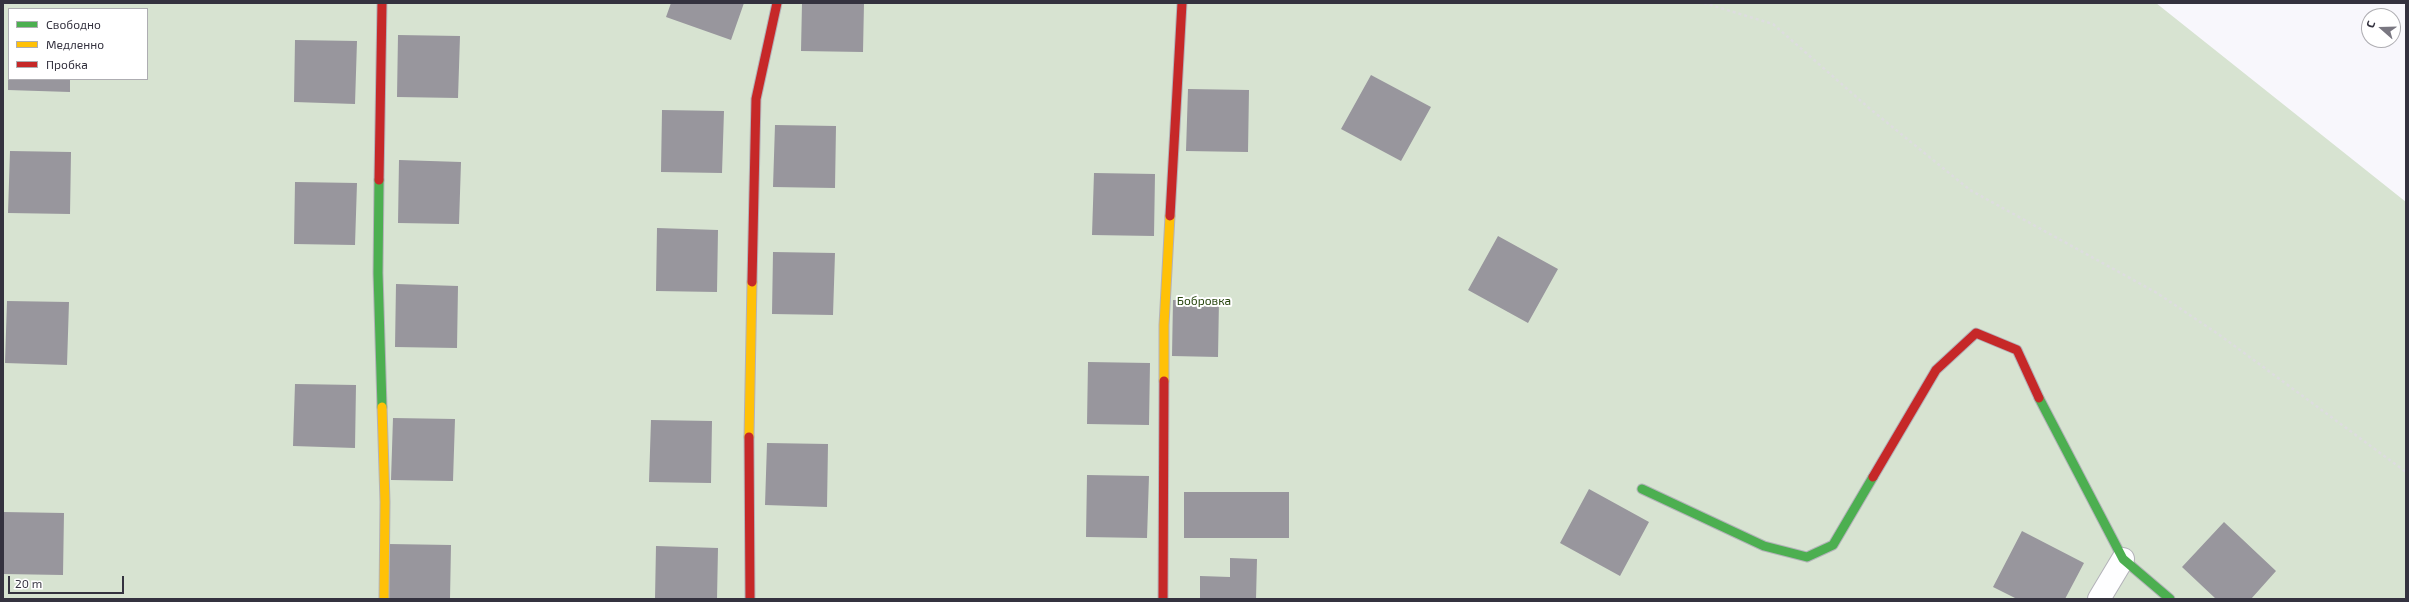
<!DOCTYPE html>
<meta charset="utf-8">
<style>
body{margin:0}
#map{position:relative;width:2409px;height:602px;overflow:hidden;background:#f8f7fc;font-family:"Exo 2",sans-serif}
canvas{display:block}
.frame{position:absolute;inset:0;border:4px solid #34323f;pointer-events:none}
.legend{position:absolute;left:8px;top:8px;width:140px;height:72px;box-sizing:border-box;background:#fff;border:1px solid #aeadb2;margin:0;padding:5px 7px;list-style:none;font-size:12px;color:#34323f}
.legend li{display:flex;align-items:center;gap:8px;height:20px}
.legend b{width:20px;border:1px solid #aeadb2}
.north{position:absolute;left:2361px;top:8px;width:40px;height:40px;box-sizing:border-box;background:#fff;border:1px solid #aeadb2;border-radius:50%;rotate:290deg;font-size:11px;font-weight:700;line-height:16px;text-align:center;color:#34323f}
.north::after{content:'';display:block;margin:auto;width:14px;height:18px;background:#797781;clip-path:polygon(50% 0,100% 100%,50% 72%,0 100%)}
.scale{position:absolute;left:8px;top:576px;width:116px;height:18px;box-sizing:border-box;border:2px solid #34323f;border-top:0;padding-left:5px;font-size:12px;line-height:14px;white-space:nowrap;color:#34323f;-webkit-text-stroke:3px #fff;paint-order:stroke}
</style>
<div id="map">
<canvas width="2409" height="602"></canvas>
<div class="frame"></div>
<ul class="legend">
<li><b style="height:5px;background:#4caf50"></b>Свободно</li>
<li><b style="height:5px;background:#ffc107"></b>Медленно</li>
<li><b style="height:5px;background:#c62828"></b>Пробка</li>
</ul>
<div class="north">С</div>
<div class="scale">20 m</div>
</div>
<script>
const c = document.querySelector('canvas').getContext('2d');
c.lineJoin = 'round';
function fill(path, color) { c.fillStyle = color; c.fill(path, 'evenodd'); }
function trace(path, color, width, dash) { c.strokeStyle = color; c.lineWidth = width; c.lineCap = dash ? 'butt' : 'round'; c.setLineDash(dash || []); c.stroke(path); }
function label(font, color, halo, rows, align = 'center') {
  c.font = font + ' "Exo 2",sans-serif'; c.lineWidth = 4; c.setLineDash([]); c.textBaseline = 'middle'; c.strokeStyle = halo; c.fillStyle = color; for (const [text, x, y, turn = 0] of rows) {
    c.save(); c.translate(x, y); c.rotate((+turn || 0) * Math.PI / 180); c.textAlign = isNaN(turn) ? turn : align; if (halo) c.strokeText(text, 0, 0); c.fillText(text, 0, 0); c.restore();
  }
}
fill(new Path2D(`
 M3 3H2156L2406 202V599H3ZM9 9H147V79H9Z`), '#d7e3d1');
fill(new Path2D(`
 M671 3H744L731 40 666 17Z
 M802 3H864L863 52 801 51Z
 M398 35 460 36 458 98 397 97Z
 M295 40 357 41 355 104 294 102Z
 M1371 75 1431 107 1401 161 1341 129Z
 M8 79H70V92L8 90Z
 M1188 89 1249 90 1248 152 1186 151Z
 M662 110 724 111 722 173 661 172Z
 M775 125 836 126 835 188 773 187Z
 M10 151 71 152 70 214 8 213Z
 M399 160 461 162 459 224 398 223Z
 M1094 173 1155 174 1154 236 1092 235Z
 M295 182 357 183 355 245 294 244Z
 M657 228 718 230 717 292 656 291Z
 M1498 236 1558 269 1528 323 1468 290Z
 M773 252 835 253 833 315 772 314Z
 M396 284 458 286 457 348 395 347Z
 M1173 300H1219L1218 357 1172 356Z
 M7 301 69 302 67 365 5 363Z
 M1088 362 1150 363 1149 425 1087 424Z
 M295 384 356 385 355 448 293 446Z
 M393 418 455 419 453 481 391 480Z
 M651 420 712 421 711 483 649 482Z
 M767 443 828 444 827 507 765 505Z
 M1087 475 1149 476 1147 538 1086 537Z
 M1589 489 1649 522 1620 576 1560 543Z
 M1184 492H1289V538H1184Z
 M3 512 64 513 63 575 3 574Z
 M2224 522 2276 571 2251 599H2216L2182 567Z
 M2022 531 2084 563 2065 599H2017L1993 587Z
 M389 544 451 545 450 599H388Z
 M656 546 718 548 717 599H655Z
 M1230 558 1257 559 1256 599H1200V576L1230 577Z`), '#98969d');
const street = new Path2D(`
 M2099 599 2123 559`);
const fast = new Path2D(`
 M379 180 378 273 382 407
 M2039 398 2123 559 2170 599
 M1642 489 1764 546 1807 557 1833 545 1873 477`);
const slow = new Path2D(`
 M1164 381V325L1170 216
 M382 407 385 502 384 599
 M749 437 752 282`);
const jam = new Path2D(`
 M379 180 382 3
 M1170 216 1182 3
 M752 282 756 99 777 3
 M749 437 750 599
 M1873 477 1936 370 1976 333 2017 350 2039 398
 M1163 599 1164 381`);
trace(street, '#b3b2b9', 24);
trace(fast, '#b3b2b9', 11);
trace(slow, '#b3b2b9', 11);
trace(jam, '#b3b2b9', 11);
trace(new Path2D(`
 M1704 3 1773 24 1869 108 1970 190 2157 293 2221 336 2406 472`), '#dddddf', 2.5, [3, 3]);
trace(street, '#fefeff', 22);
trace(fast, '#4caf50', 9);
trace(slow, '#ffc107', 9);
trace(jam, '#c62828', 9);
label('12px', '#294610', '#fff', [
 ["Бобровка",1204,301]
]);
</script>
